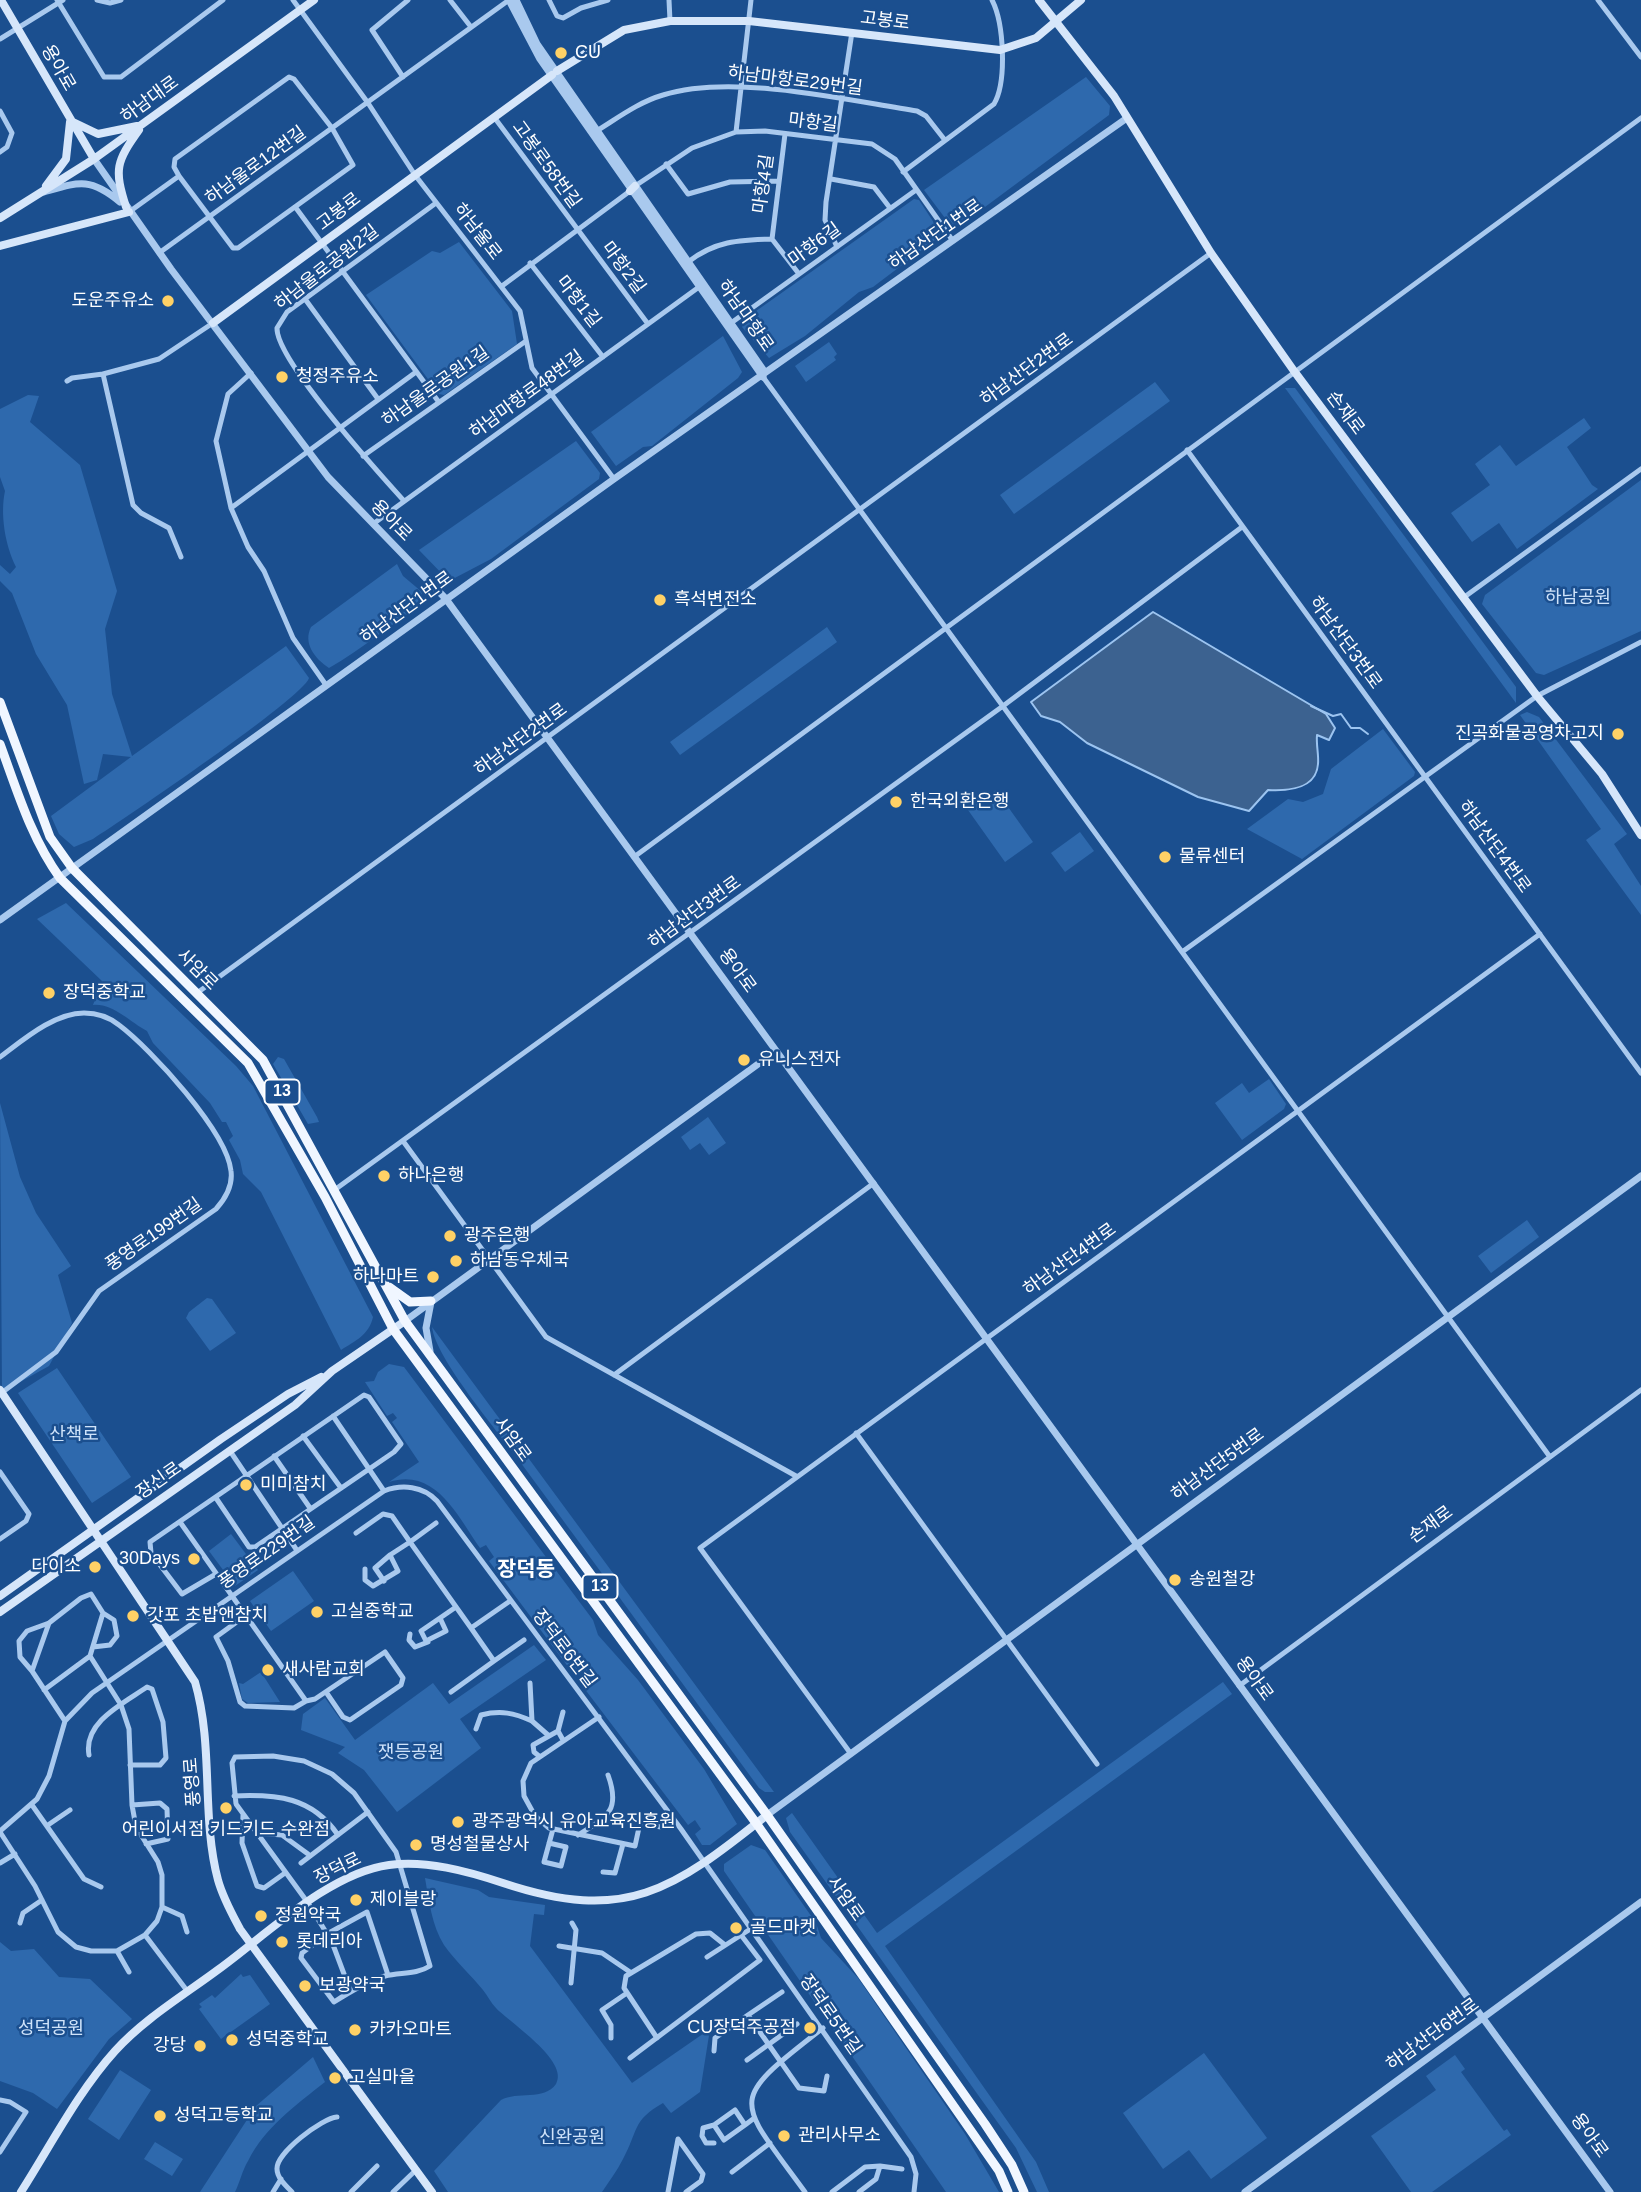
<!DOCTYPE html>
<meta charset="utf-8">
<style>
body{margin:0}
canvas{display:block;background:#1b4f8f}
</style>
<canvas width="1641" height="2192"></canvas>
<script>
const c = document.querySelector('canvas').getContext('2d');
c.lineJoin = 'round';
function fill(path, color) { c.fillStyle = color; c.fill(path, 'evenodd'); }
function trace(path, color, width, dash) { c.strokeStyle = color; c.lineWidth = width; c.lineCap = dash ? 'butt' : 'round'; c.setLineDash(dash || []); c.stroke(path); }
function label(font, color, halo, rows, align = 'center') {
  c.font = font + ' Arial,"Noto Sans KR",sans-serif'; c.lineWidth = 5; c.setLineDash([]); c.textBaseline = 'middle'; c.strokeStyle = halo; c.fillStyle = color; for (const [text, x, y, turn = 0] of rows) {
    c.save(); c.translate(x, y); c.rotate((+turn || 0) * Math.PI / 180); c.textAlign = isNaN(turn) ? turn : align; if (halo) c.strokeText(text, 0, 0); c.fillText(text, 0, 0); c.restore();
  }
}
fill(new Path2D(`
 M1086 77 1110 106 1109 115 962 224 951 226 924 190Z
 M914 199 919 200 940 232 939 237 873 287 859 292 805 336 769 358 742 327V321Z
 M459 242 512 311 517 344 444 395 439 394 366 295 432 251 440 253Z
 M723 336 742 372 738 378 652 446 643 447 616 466 591 432Z
 M829 342 837 354 834 357 836 360 806 382 795 366Z
 M1155 382 1170 401 1014 514 1000 495Z
 M1285 388H1295L1516 687V703Z
 M28 395 39 396 30 422 80 465 117 591 105 629 112 694 132 756 286 646 309 678C303 698 124 819 93 839L74 847 59 834 51 816 131 757 103 754 97 780 84 784 67 705 36 654 12 593 0 581V565L10 574 16 567C5 545 0 514 5 491L0 477V409Z
 M1584 418 1591 428 1567 447 1592 485 1598 489 1517 549 1499 523 1472 542 1451 513 1490 485 1475 464 1500 445 1516 466Z
 M576 441 600 473 599 479 491 559 449 581 419 550Z
 M1641 480V631L1544 675 1536 673 1482 604 1485 595Z
 M397 564 403 576 422 592V604C390 625 362 649 329 668 314 658 303 643 311 627Z
 M827 627 837 642 680 755 670 742Z
 M1527 712 1539 717 1627 834 1614 844 1641 886V915L1586 840 1601 829 1520 715Z
 M1383 729 1415 772 1414 776 1302 859 1247 829 1288 799 1303 802 1323 794 1331 769Z
 M996 790 1033 842 1005 862 968 810Z
 M1080 832 1094 851 1065 872 1051 853Z
 M66 903 236 1066 253 1086 373 1317C369 1335 355 1341 341 1350L261 1192 243 1174 240 1160 229 1140 233 1136 226 1122H222L210 1103 153 1043 147 1031C131 1023 113 1003 93 1005L102 981 37 919Z
 M278 1057 284 1059 317 1117 319 1122 308 1124 273 1064Z
 M1269 1079 1286 1104 1284 1109 1242 1140 1215 1103 1242 1083 1249 1093Z
 M0 1103 20 1177 36 1213 71 1266 58 1275 72 1323 49 1366 2 1392Z
 M708 1117 726 1143 709 1155 700 1143 690 1150 681 1137Z
 M1527 1220 1539 1237 1491 1273 1478 1256Z
 M207 1298 212 1299 236 1333 210 1351 186 1318 189 1312Z
 M432 1327 774 1792H765L759 1788C679 1679 599 1569 518 1459 497 1430 436 1359 432 1327Z
 M389 1364 404 1367 593 1620 598 1635 638 1680 704 1769 737 1824 710 1845H702L695 1834 701 1829 695 1820 688 1825 581 1684 587 1679 579 1668 572 1672 489 1561 494 1557 486 1545 480 1548C458 1517 436 1467 389 1482L419 1462 392 1422 397 1418 393 1413 387 1416 365 1382 374 1381 378 1372Z
 M57 1368 131 1477 92 1503 18 1393Z
 M231 1534 258 1570 235 1586 209 1551Z
 M293 1571 314 1601 271 1631 250 1601Z
 M534 1645 546 1660 460 1719 481 1748 397 1812 364 1770 338 1753 345 1747 301 1730 303 1714 325 1698 355 1740 433 1683 449 1704Z
 M261 1672 280 1702 248 1703 242 1699 239 1683 243 1684Z
 M1223 1682 1232 1694 885 1946 1036 2162 1049 2192H1037L1016 2148 790 1832 786 1818 792 1813 877 1933Z
 M751 1845 765 1850 816 1923 821 1938 858 1978 965 2134 999 2192H946L724 1871V1864Z
 M425 1878 478 1890 489 1897 545 1905 544 1915 534 1914 530 1946 632 2083 710 2029 700 2092 671 2113 663 2103C632 2120 638 2132 623 2159 617 2171 609 2181 602 2192H448L434 2171 501 2100C517 2091 544 2101 556 2084 570 2061 509 2022 496 2008 491 2003 488 1996 483 1990 471 1975 456 1962 444 1945 432 1926 429 1901 425 1878Z
 M0 1942 11 1951 34 1949 59 1977 90 1979 132 2019 109 2039 57 2109 33 2093 0 2081Z
 M241 1974 243 1977 250 1975 270 2004 221 2039 199 2009 202 2007 199 2004 212 1995 215 1998Z
 M1204 2053 1267 2138 1211 2179 1189 2150 1163 2169 1123 2113Z
 M1455 2055 1465 2069 1461 2072 1504 2131 1507 2129 1511 2135 1432 2192H1411L1371 2136 1436 2090 1426 2076Z
 M313 2057 325 2082C296 2105 265 2127 248 2161 242 2171 240 2182 235 2192H200L256 2106Z
 M120 2070 151 2090 119 2140 88 2119Z
 M155 2142 183 2159 172 2176 144 2159Z`), '#2e69ad');
const water = new Path2D(`
 M1153 612 1326 714 1335 728 1329 740 1317 735C1316 745 1319 755 1318 764 1316 790 1287 791 1268 790L1249 811 1198 797 1087 743 1060 722 1041 716 1031 702Z`);
fill(water, '#3c6290');
trace(water, '#9cc4f0', 2);
trace(new Path2D(`
 M1311 706 1333 716 1341 714 1351 728H1360L1368 734`), '#9cc4f0', 2);
trace(new Path2D(`
 M57 0 104 77H121L223 0
 M97 0 110 3 121 0
 M293 0 368 103 415 175 520 311 532 368 614 479
 M450 0 471 27
 M549 0 557 16 563 18 581 8 608 0
 M669 0 670 21
 M1598 0 1641 57
 M0 39 63 0
 M289 77 294 79 332 128 353 165 238 248H233L179 176 174 167 175 159Z
 M403 77 372 30 408 0
 M0 111 12 133 7 147 0 152
 M494 117 648 324
 M598 130C619 117 639 102 663 95 732 73 845 100 917 111L926 116 944 139
 M736 132 751 0
 M785 134 772 239 799 274
 M666 164 688 194 730 182 778 181
 M903 172 994 104C1007 82 1004 23 992 0
 M831 179 874 187 890 208
 M635 186 692 148 736 132 765 131 872 144 895 159 953 241
 M296 208 438 401
 M129 212 179 176
 M837 247 825 220 826 202 852 32
 M159 253 509 0
 M688 262C715 241 738 240 772 239
 M530 263 603 357
 M502 286 630 191
 M305 299 378 399
 M731 323 916 190
 M251 373 228 394 216 441 231 508 248 547 264 571 293 638 326 685
 M763 377 1550 1457
 M67 381 72 378 103 374
 M1187 450 1641 1073
 M363 456 526 341
 M404 501C379 473 276 360 277 328L287 312 436 203
 M231 508 416 372
 M373 524 699 287
 M181 557 169 528 141 513 133 505 103 374 159 359 213 323
 M1463 598 1641 469
 M634 857 1641 118
 M1182 952 1537 696 1641 642
 M197 993 1211 253
 M0 1057C23 1040 54 1013 84 1013 96 1013 109 1017 119 1025 151 1049 227 1132 231 1171 233 1186 225 1199 216 1209L99 1291 56 1352 0 1394
 M403 1141 546 1337 796 1476
 M333 1191 1003 706 1242 527
 M614 1375 874 1183
 M333 1416 384 1491
 M856 1433 1097 1764
 M303 1436 341 1488
 M230 1451 296 1549
 M274 1456 310 1508
 M0 1472 29 1514 26 1521 0 1539
 M180 1522 306 1701
 M356 1533 383 1514 392 1516 410 1542 436 1523
 M365 1569V1580L373 1586 398 1571 390 1555 410 1542 471 1628
 M216 1574 182 1594 151 1553 150 1542 364 1395 369 1397 401 1444 394 1452 255 1547H249L216 1498
 M384 1581 375 1568 390 1555
 M510 1601 471 1628 494 1661 524 1640
 M245 1616 216 1637 228 1661 240 1702 245 1706 294 1708 306 1701 315 1699 385 1652 403 1678 401 1685 350 1720 343 1717 326 1692
 M440 1618 421 1631 426 1641 446 1631 440 1618 456 1607
 M410 1634 409 1640 415 1647 428 1642
 M93 1647 110 1645 117 1636 114 1620 103 1613
 M32 1671 20 1657 19 1641 27 1631 49 1623
 M530 1683 532 1721 548 1735
 M1239 1686 1641 1390
 M44 1690 90 1656
 M451 1692 494 1661
 M563 1712 558 1731 563 1740
 M599 1717 531 1763 523 1781 524 1796 535 1816 549 1828 635 1846 640 1823 661 1827
 M476 1729 481 1715C501 1710 514 1713 532 1721
 M851 1754 700 1548 1540 934
 M89 1755C83 1722 124 1703 147 1687L152 1689 163 1722 166 1758 160 1765H130
 M539 1756 534 1752 533 1745 558 1731
 M234 1796C277 1794 312 1797 338 1835
 M32 1805 84 1879 101 1887
 M132 1805 160 1803 167 1809 168 1839 146 1844
 M243 1815 242 1843 257 1886 264 1888 285 1873
 M48 1825 70 1810
 M0 1831 37 1799 49 1776 65 1721 92 1693 384 1491C402 1484 423 1486 437 1501L681 1829 911 2157 916 2174 914 2192
 M0 1832 35 1886 58 1932 76 1947 91 1951H117L145 1935 157 1921 162 1907V1875L158 1862 136 1827 132 1805 129 1729 121 1705 90 1656 103 1613 91 1594 81 1598 49 1623 32 1671 65 1721
 M256 1833 282 1835 308 1854
 M578 1835C607 1817 621 1811 608 1775
 M549 1843 566 1847 561 1866 544 1862 553 1829
 M0 1863 15 1854
 M301 1863 368 1812
 M603 1872 615 1873 623 1844
 M162 1907 182 1916 187 1932
 M20 1923 23 1913 42 1900
 M145 1935 188 1992
 M559 1946 602 1953 630 1972
 M117 1951 129 1972
 M707 1957 752 1928
 M571 1983 576 1930 572 1923
 M350 1990 332 1942 308 1903 236 1804 232 1763 235 1757 273 1756 304 1761 332 1774 354 1793 396 1852 430 1966C416 1975 400 1972 385 1976 366 1982 351 1991 334 2002L301 1958 302 1953 327 1934 367 1912 388 1975
 M782 1992 748 2015 799 2088 824 2091 827 2076
 M611 2038V2025L602 2010 627 1993
 M657 2038 624 1988 626 1976 696 1934 710 1933 725 1945
 M714 2051 715 2038 748 2015
 M630 2058 760 1960 741 1935
 M747 2060 797 2024
 M0 2100 10 2102 26 2112 0 2152
 M714 2125 703 2128 702 2136 706 2143H714
 M745 2125 724 2140 714 2125 735 2110 745 2125 753 2119
 M732 2172 770 2143
 M273 2192 281 2179
 M292 2192C286 2186 277 2178 277 2169 276 2153 322 2118 337 2117
 M351 2192 377 2166
 M393 2192 416 2170
 M668 2192 678 2139 703 2174 701 2181 686 2192
 M805 2192C736 2097 726 2103 823 2028
 M832 2192 865 2167 880 2166
 M859 2192 876 2179 880 2166 902 2169`), '#a9c9ee', 5);
trace(new Path2D(`
 M509 0 540 59 763 377
 M516 0 537 44 764 371 763 377
 M94 159 171 269 328 477 446 599 1610 2192
 M44 192C79 182 90 177 120 202
 M0 920 614 479 1127 118
 M405 1321 776 1051
 M430 1351 426 1328 431 1302
 M767 1815 1641 1176
 M1245 2192 1641 1902`), '#a9c9ee', 7);
trace(new Path2D(`
 M1 0 94 159
 M1039 0 1114 96 1211 253 1294 371 1537 696 1602 774 1641 835
 M557 71 624 30 670 21H749L1000 50 1036 38 1081 0
 M73 122 98 134 137 126
 M46 186 66 159 70 122
 M630 191 635 186
 M126 207C114 169 116 162 139 130
 M0 218 94 159 314 0
 M0 246 129 212
 M213 323 552 75
 M0 1390 195 1682C214 1747 201 1816 218 1880 223 1898 232 1914 240 1929L432 2192
 M0 1596 221 1439 288 1394 321 1377
 M0 1612 295 1405 332 1371 405 1321
 M21 2192C51 2145 78 2092 115 2051 144 2019 184 1995 219 1969 266 1935 329 1873 389 1865 426 1860 467 1871 503 1883 626 1924 673 1890 767 1815`), '#d6e6fa', 8);
trace(new Path2D(`
 M0 702 50 837 72 868 263 1060 405 1321 767 1815 985 2124 1012 2165 1024 2192
 M0 744C17 790 31 838 60 878L248 1063 325 1197 393 1329 756 1823 999 2171 1008 2192
 M389 1287 410 1302 431 1301`), '#f0f6ff', 9);
for (const [x, y, r, color] of [
 [561,53,7,"#ffd166"],
 [168,301,7,"#ffd166"],
 [282,377,7,"#ffd166"],
 [660,600,7,"#ffd166"],
 [1618,734,7,"#ffd166"],
 [896,802,7,"#ffd166"],
 [1165,857,7,"#ffd166"],
 [49,993,7,"#ffd166"],
 [744,1060,7,"#ffd166"],
 [384,1176,7,"#ffd166"],
 [450,1236,7,"#ffd166"],
 [456,1261,7,"#ffd166"],
 [433,1277,7,"#ffd166"],
 [246,1485,7,"#ffd166"],
 [194,1559,7,"#ffd166"],
 [95,1567,7,"#ffd166"],
 [1175,1580,7,"#ffd166"],
 [317,1612,7,"#ffd166"],
 [133,1616,7,"#ffd166"],
 [268,1670,7,"#ffd166"],
 [226,1808,7,"#ffd166"],
 [458,1822,7,"#ffd166"],
 [416,1845,7,"#ffd166"],
 [356,1900,7,"#ffd166"],
 [261,1916,7,"#ffd166"],
 [736,1928,7,"#ffd166"],
 [282,1942,7,"#ffd166"],
 [305,1986,7,"#ffd166"],
 [810,2028,7,"#ffd166"],
 [355,2030,7,"#ffd166"],
 [232,2040,7,"#ffd166"],
 [200,2046,7,"#ffd166"],
 [335,2078,7,"#ffd166"],
 [160,2116,7,"#ffd166"],
 [784,2136,7,"#ffd166"]
]) { const dot = new Path2D(); dot.arc(x, y, r, 0, 2 * Math.PI); c.fillStyle = color; c.fill(dot); trace(dot, '#1b4f8f', 2.5); }
for (const [x, y, w] of [
 [282,1092,35],
 [600,1587,35]
]) { const box = new Path2D(); box.roundRect(x - w / 2, y - 12.5, w, 25, 5); c.fillStyle = '#1b4f8f'; c.fill(box); trace(box, '#fff', 2); }
label('bold 16px', '#fff', null, [
 ["13",282,1092],
 ["13",600,1587]
]);
label('18px', '#fff', '#1b4f8f', [
 ["고봉로",885,21,7],
 ["용아로",58,68,60],
 ["하남마항로29번길",795,81,7],
 ["하남대로",150,100,-36],
 ["마항길",813,123,7],
 ["고봉로58번길",546,165,54],
 ["하남울로12번길",256,166,-36],
 ["마항4길",764,184,-82],
 ["고봉로",339,212,-37],
 ["하남울로",477,232,52],
 ["하남산단1번로",936,235,-35],
 ["마항6길",815,245,-36],
 ["하남울로공원2길",327,268,-38],
 ["마항2길",623,268,53],
 ["마항1길",578,302,52],
 ["하남마항로",745,316,55],
 ["하남산단2번로",1027,370,-36],
 ["하남울로공원1길",436,387,-35],
 ["하남마항로48번길",527,395,-36],
 ["손재로",1345,413,53],
 ["용아로",391,521,45],
 ["하남산단1번로",407,608,-36],
 ["하남산단3번로",1345,643,54],
 ["하남산단2번로",521,740,-36],
 ["하남산단4번로",1494,847,54],
 ["하남산단3번로",695,913,-36],
 ["사암로",197,970,45],
 ["용아로",737,971,54],
 ["풍영로199번길",154,1235,-35],
 ["하남산단4번로",1070,1260,-36],
 ["사암로",512,1440,54],
 ["하남산단5번로",1218,1465,-36],
 ["장신로",159,1481,-35],
 ["손재로",1431,1525,-36],
 ["풍영로229번길",267,1553,-35],
 ["장덕로6번길",564,1649,53],
 ["용아로",1254,1679,54],
 ["풍영로",193,1782,-94],
 ["장덕로",338,1869,-26],
 ["사암로",845,1899,55],
 ["장덕로5번길",830,2015,55],
 ["하남산단6번로",1433,2035,-36],
 ["용아로",1589,2136,54]
]);
label('18px', '#fff', '#1b4f8f', [
 ["CU",575,53],
 ["도운주유소",154,301,"right"],
 ["청정주유소",296,377],
 ["흑석변전소",674,600],
 ["진곡화물공영차고지",1604,734,"right"],
 ["한국외환은행",910,802],
 ["물류센터",1179,857],
 ["장덕중학교",63,993],
 ["유니스전자",758,1060],
 ["하나은행",398,1176],
 ["광주은행",464,1236],
 ["하남동우체국",470,1261],
 ["하나마트",419,1277,"right"],
 ["미미참치",260,1485],
 ["30Days",180,1559,"right"],
 ["다이소",81,1567,"right"],
 ["송원철강",1189,1580],
 ["고실중학교",331,1612],
 ["갓포 초밥앤참치",147,1616],
 ["새사람교회",282,1670],
 ["광주광역시 유아교육진흥원",472,1822],
 ["어린이서점 키드키드 수완점",226,1830,"center"],
 ["명성철물상사",430,1845],
 ["제이블랑",370,1900],
 ["정원약국",275,1916],
 ["골드마켓",750,1928],
 ["롯데리아",296,1942],
 ["보광약국",319,1986],
 ["CU장덕주공점",796,2028,"right"],
 ["카카오마트",369,2030],
 ["성덕중학교",246,2040],
 ["강당",186,2046,"right"],
 ["고실마을",349,2078],
 ["성덕고등학교",174,2116],
 ["관리사무소",798,2136]
], 'left');
label('18px', '#cfe3fa', '#1b4f8f', [
 ["하남공원",1578,598],
 ["산책로",74,1435],
 ["잿등공원",411,1753],
 ["성덕공원",51,2029],
 ["신완공원",572,2138]
]);
label('bold 21px', '#fff', '#1b4f8f', [
 ["장덕동",526,1570]
]);
</script>
